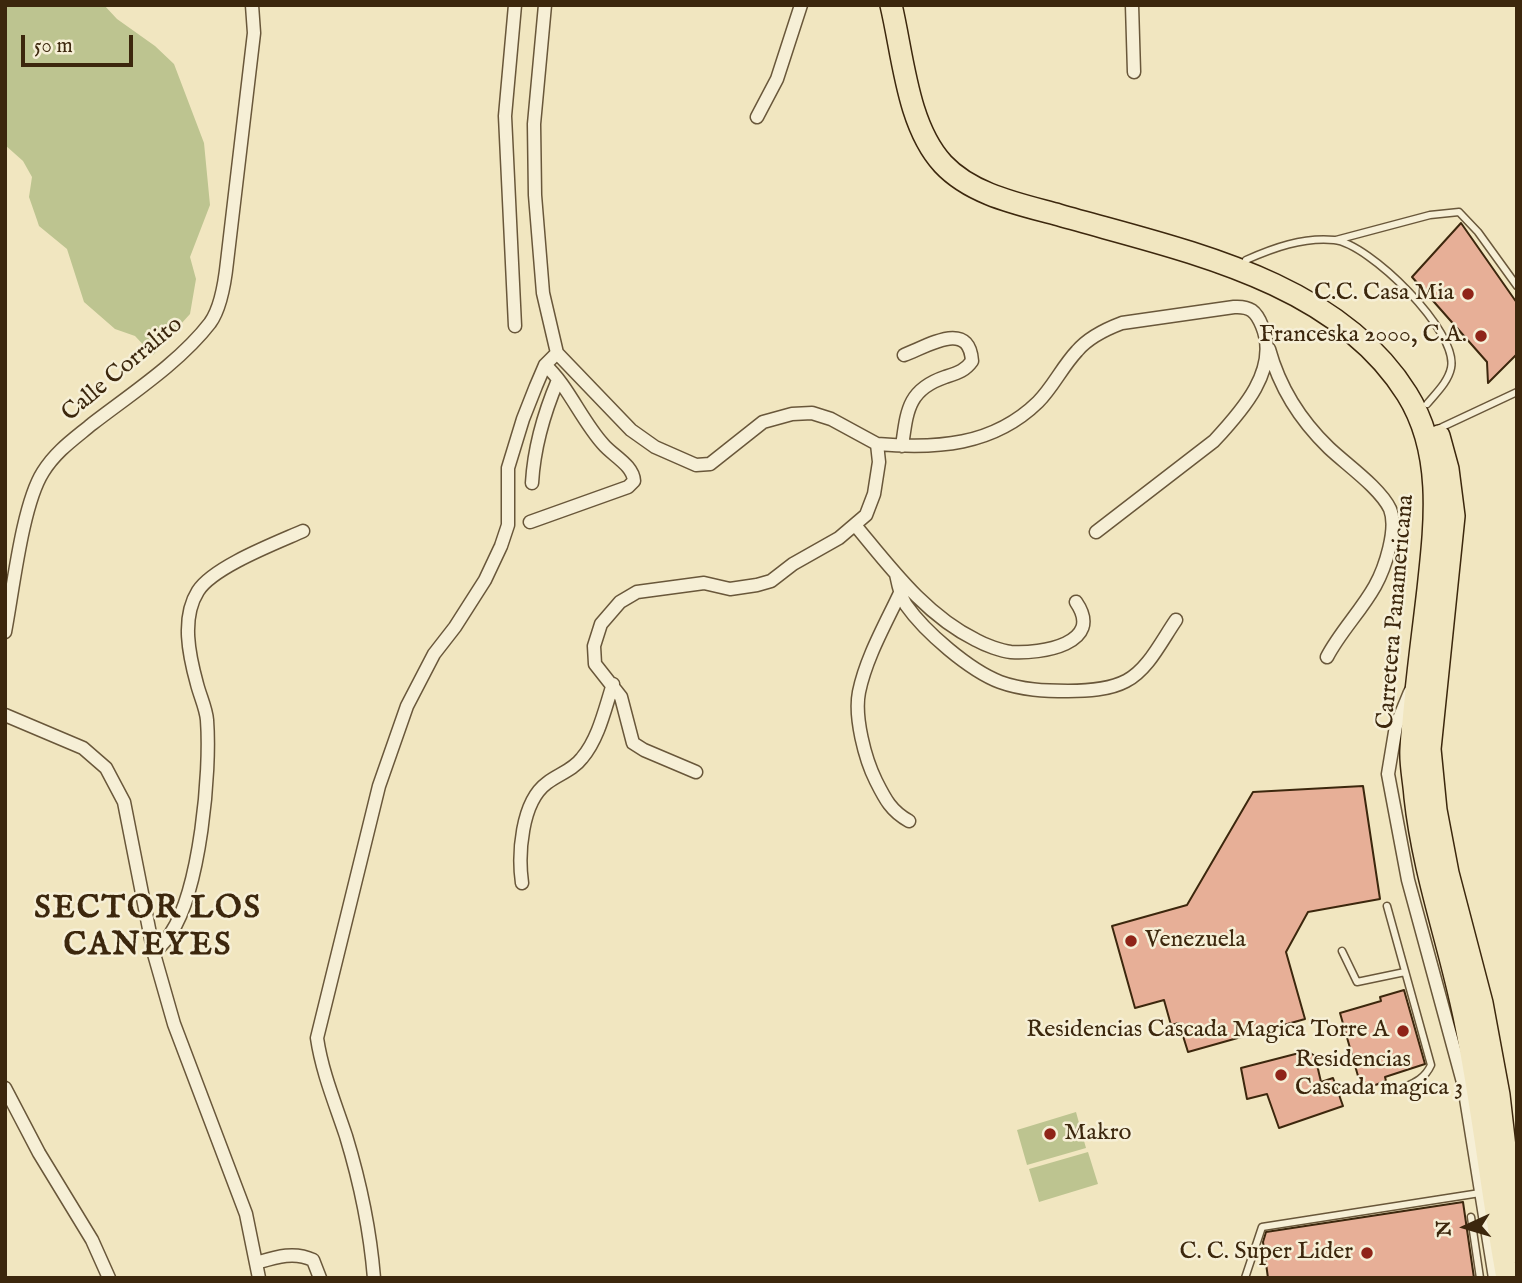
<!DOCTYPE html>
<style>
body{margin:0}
#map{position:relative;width:1522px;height:1283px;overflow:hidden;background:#f1e6c0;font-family:"IM FELL English",serif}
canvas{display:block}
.frame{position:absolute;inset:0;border:7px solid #3c270d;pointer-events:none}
.north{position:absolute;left:1431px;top:1192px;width:70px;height:70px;-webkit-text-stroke:5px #f6efd6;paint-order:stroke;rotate:266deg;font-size:19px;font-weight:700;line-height:28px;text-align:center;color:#3c270d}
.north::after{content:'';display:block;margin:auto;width:24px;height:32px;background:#3c270d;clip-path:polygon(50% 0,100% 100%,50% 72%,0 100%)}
.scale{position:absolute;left:21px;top:35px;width:112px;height:32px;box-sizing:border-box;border:4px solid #3c270d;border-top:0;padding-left:9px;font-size:21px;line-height:24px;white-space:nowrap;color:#3c270d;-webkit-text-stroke:5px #f6efd6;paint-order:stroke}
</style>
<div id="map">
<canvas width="1522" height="1283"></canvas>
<div class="frame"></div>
<div class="north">N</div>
<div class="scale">50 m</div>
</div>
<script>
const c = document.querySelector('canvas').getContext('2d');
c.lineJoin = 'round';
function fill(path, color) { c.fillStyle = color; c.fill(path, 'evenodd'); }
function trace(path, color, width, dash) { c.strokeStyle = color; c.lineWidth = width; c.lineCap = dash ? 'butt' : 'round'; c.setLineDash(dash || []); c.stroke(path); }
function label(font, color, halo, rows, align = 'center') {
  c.font = font + ' "IM FELL English",serif'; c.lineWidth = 5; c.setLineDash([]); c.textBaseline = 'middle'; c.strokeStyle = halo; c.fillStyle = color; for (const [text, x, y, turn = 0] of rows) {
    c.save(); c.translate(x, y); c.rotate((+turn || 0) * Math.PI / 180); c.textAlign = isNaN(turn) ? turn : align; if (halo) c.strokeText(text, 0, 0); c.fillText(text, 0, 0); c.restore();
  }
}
fill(new Path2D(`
 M5 5H104L117 19 155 46 174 64 204 143 210 205 190 257 196 279 190 314 153 355 135 336 115 329 84 302 67 249 39 226 37 220 29 197 32 177 23 161 5 145Z
 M1076 1112 1086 1148 1027 1165 1017 1130Z
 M1088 1152 1098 1184 1039 1202 1029 1169Z`), '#bdc490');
const building = new Path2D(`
 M1461 223 1517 303V354L1488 383 1487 362 1412 277Z
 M1363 786 1380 899 1308 912 1286 952 1305 1019 1188 1052 1179 1023 1171 1025 1164 1000 1135 1008 1112 926 1187 905 1253 792Z
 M1404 990 1425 1064 1385 1077 1386 1081 1362 1090 1340 1013 1381 1001 1380 997Z
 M1307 1051 1315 1056 1321 1082 1333 1078 1343 1106 1279 1128 1267 1094 1247 1099 1241 1068Z
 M1463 1202 1474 1278H1268L1263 1242 1266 1232Z`);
fill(building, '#e7af97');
trace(building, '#3c270d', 2);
const lane = new Path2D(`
 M1336 240 1430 215 1459 212 1478 232 1517 286
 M1246 260C1273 248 1303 237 1334 240 1369 243 1459 332 1451 368 1448 382 1436 393 1427 404
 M1438 429 1517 392
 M1387 906 1431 1065C1424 1081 1410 1084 1396 1091
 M1342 951 1357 982 1405 972
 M1471 1217 1480 1278
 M1245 1278 1262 1227 1480 1193`);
const street = new Path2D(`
 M545 5 534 124 535 195 543 293 557 353 631 430 655 447 696 465 710 464 763 422 792 414 812 413 831 419 877 444 879 462 874 494 866 515 839 538 793 564 771 581 757 585 730 589 704 583 637 592 620 602 601 624 594 646 595 664 621 697 633 743 644 750 696 772
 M1132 5 1134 72
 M757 117 777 79 801 5
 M515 326 505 116 515 5
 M1269 349C1280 389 1300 420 1329 448 1347 465 1380 488 1390 509 1398 529 1385 568 1375 586 1361 611 1340 632 1327 657
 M877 444C936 449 993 446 1038 402 1053 387 1062 367 1077 351 1088 338 1106 329 1122 323L1234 307C1250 306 1256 311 1262 326 1280 369 1242 411 1214 441L1096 532
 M902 446C907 412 907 390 945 377 957 373 965 371 972 361 969 319 928 346 904 355
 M532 483C534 448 544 413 558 380
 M530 522 628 487 634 481C633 465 613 456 603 444 582 421 567 384 545 365
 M855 525C890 567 925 615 976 640 985 645 1001 651 1011 652 1041 654 1105 644 1076 602
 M896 574C898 584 900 596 906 605 925 632 969 670 1000 682 1022 690 1045 691 1068 691 1087 691 1109 690 1126 681 1148 670 1162 640 1176 620
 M900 593C885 625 866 658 859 692 854 717 865 759 876 781 885 799 891 811 909 821
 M5 632C13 591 22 505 43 472 56 451 74 439 92 424 131 394 180 362 210 323 221 308 225 281 227 262L254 33 252 5
 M1410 692 1396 726 1388 774 1408 880 1464 1086 1495 1278
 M5 715 83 748 106 768 124 802 154 954 174 1024 246 1214 259 1278
 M522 883C518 855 521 802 547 783 559 774 573 770 582 758 599 738 605 708 613 684
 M154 954C159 947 166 941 171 933 200 889 211 773 207 720 206 708 200 696 197 684 189 655 181 618 198 591 213 567 276 543 303 531
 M5 1088 39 1153 92 1240 109 1278
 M256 1263C276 1257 294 1251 313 1260L320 1278
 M374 1278C370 1229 360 1182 346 1136 335 1103 322 1072 317 1038L379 786 407 706 434 654 455 627 485 580 501 546 508 525V468L523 419 536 386 545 365 557 353`);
const primary = new Path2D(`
 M891 5C903 55 907 125 943 164 972 195 1019 204 1059 215 1180 250 1335 279 1407 394 1444 453 1435 524 1428 589 1422 642 1414 696 1411 749 1410 765 1414 781 1415 797 1423 872 1449 943 1464 1016 1482 1103 1491 1191 1507 1278
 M1439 436 1448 469 1454 516 1430 749 1436 810 1448 873 1482 1003 1499 1095 1517 1252`);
trace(lane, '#69573a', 9);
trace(street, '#69573a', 15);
trace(primary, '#3c270d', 24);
trace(lane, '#f6efd6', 6);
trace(street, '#f6efd6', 12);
trace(primary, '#f1e6c0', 21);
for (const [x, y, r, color] of [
 [1468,294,7,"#8f2418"],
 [1481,336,7,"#8f2418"],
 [1131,941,7,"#8f2418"],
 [1403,1031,7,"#8f2418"],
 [1281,1075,7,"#8f2418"],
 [1050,1134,7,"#8f2418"],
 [1367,1253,7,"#8f2418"]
]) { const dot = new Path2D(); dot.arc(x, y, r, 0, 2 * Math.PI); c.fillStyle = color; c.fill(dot); trace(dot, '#f6efd6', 2.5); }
label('24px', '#3c270d', '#f6efd6', [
 ["C.C. Casa Mia",1454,294],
 ["Franceska 2000, C.A.",1467,336],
 ["Venezuela",1145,941,"left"],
 ["Residencias Cascada Magica Torre A",1389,1031],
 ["Residencias",1295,1061,"left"],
 ["Cascada magica 3",1295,1089,"left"],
 ["Makro",1064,1134,"left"],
 ["C. C. Super Lider",1353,1253]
], 'right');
label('24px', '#3c270d', '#f6efd6', [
 ["Calle Corralito",123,370,-40],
 ["Carretera Panamericana",1397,612,-85]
]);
c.letterSpacing = '2px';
label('bold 32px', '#3c270d', '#f6efd6', [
 ["SECTOR LOS",148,910],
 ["CANEYES",148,947]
]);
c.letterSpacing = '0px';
</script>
